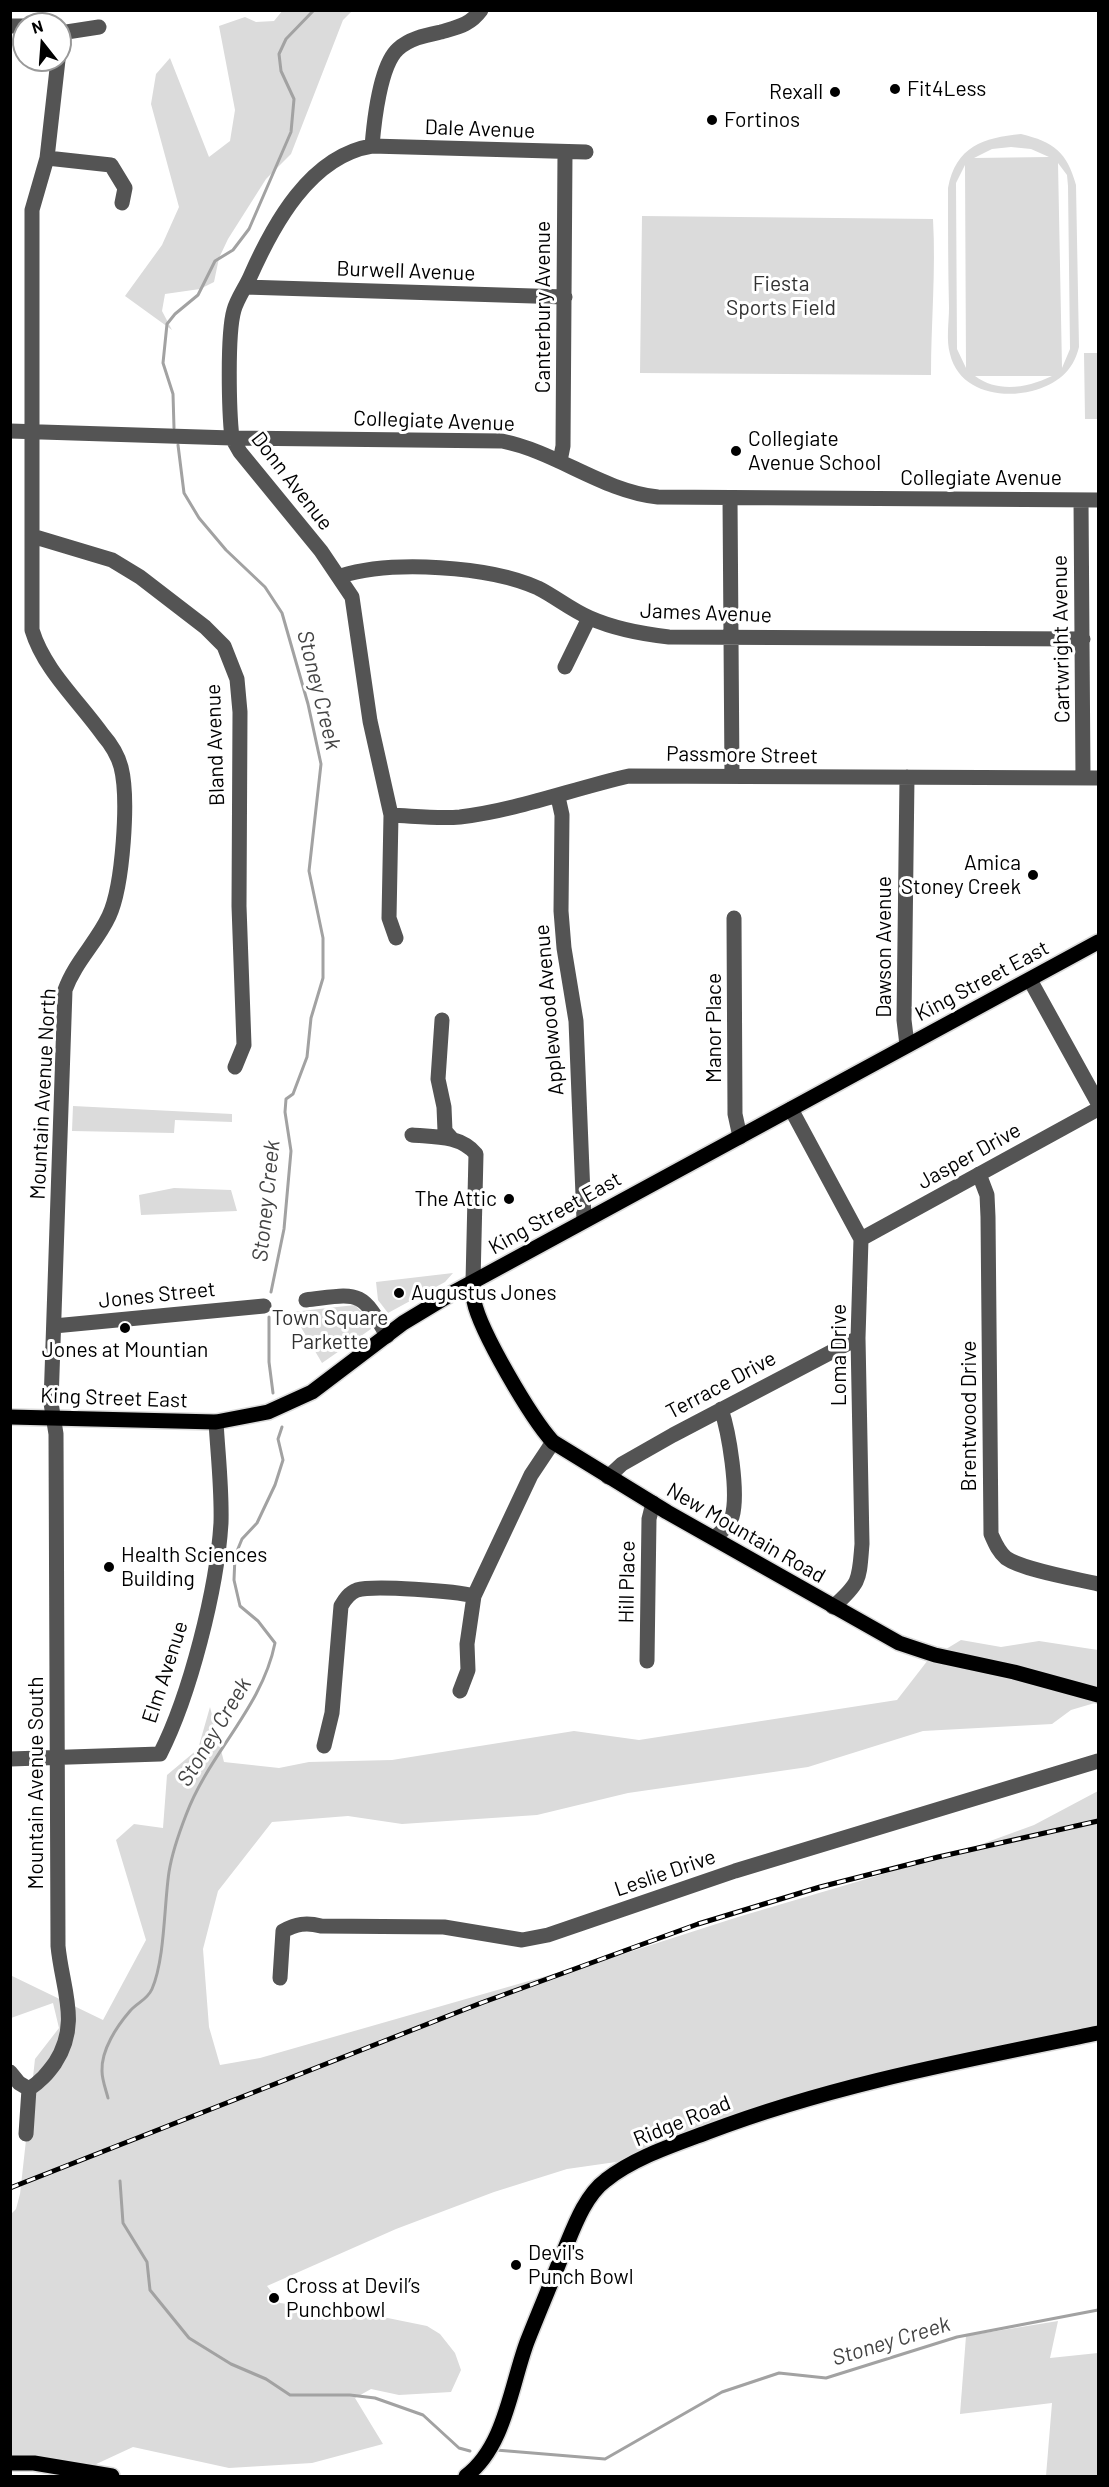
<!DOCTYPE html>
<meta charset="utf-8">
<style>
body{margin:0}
#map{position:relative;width:1109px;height:2487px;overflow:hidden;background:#fff;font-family:Barlow,sans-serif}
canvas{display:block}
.frame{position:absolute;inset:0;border:12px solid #000;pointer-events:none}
.north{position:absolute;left:12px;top:12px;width:60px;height:60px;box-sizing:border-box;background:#fff;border:2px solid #999;border-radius:50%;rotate:343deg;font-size:16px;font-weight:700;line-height:24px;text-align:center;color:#000}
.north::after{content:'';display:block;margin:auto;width:21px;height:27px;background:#000;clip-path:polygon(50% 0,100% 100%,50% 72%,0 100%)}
</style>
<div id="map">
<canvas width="1109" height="2487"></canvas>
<div class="frame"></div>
<div class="north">N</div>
</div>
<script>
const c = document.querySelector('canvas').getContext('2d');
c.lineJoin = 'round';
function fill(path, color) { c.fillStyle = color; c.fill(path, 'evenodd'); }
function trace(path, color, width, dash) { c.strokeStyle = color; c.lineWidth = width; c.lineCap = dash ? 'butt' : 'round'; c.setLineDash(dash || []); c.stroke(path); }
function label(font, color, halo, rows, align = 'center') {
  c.font = font + ' Barlow,sans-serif'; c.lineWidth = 6; c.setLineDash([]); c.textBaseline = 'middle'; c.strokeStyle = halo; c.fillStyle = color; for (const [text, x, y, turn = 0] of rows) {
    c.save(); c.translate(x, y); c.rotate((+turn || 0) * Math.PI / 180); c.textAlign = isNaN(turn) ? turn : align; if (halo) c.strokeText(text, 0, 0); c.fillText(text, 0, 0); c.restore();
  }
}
fill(new Path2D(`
 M283 10 352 11 343 20 291 154 266 179 228 239 219 258 214 282 200 289 165 294 162 311 172 330 125 296 162 245 179 207 151 104 156 74 170 58 209 157 230 141 235 110 219 26 245 17 256 22 274 21Z
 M1021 134C1054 142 1067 152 1076 185L1079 347C1073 372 1057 384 1032 391 1000 399 959 391 950 354 946 340 949 322 949 308 948 268 948 228 948 188 956 146 983 138 1021 134ZM1011 147 1031 149 1049 157 974 158 992 149ZM1058 163 1067 175 1068 186 1070 349 1062 368ZM965 165 966 368 957 349 956 183ZM975 376H1052C1027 388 998 393 975 376Z
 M642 216 933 219C936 271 931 323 931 375L640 373Z
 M1084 353H1098V419H1085Z
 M73 1106 232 1114V1122L175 1120 174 1133 72 1131Z
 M174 1188 231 1190 237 1211 141 1215 139 1195Z
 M453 1273 445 1282 388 1313 378 1300 376 1282Z
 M355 1305 368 1319 371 1329 322 1363 292 1312Z
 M961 1640 1001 1647 1039 1641 1098 1650V1702L1071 1710 1052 1724 923 1731 808 1767 628 1793 537 1815 402 1824 348 1816 272 1822 218 1891 203 1949 209 2027 220 2065 260 2058 623 1954 738 1917 971 1848 1034 1825 1098 1791V2030L860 2079 644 2158 567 2169 494 2192 396 2229 267 2286 280 2303 368 2314 427 2326 440 2334 455 2353 461 2370 451 2392 399 2395 371 2389 355 2398 383 2444 312 2463 229 2468 133 2447 92 2466 11 2458V2214L16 2209 20 2194 35 2059 59 2028 53 2003 11 2018 10 1975 103 2020 146 1940 116 1840 134 1824 163 1828 167 1775 198 1749 210 1707 224 1762 279 1768 309 1762 392 1760 574 1731 639 1740 897 1700 928 1660Z
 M1058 2321 1050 2358 1098 2353V2476H1046L1052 2403 960 2414 966 2336Z`), '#dbdbdb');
trace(new Path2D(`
 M174 428 173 394 163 363 167 324 175 314 198 295 215 261 233 250 249 229 291 132 294 99 281 71 279 54 286 39 314 10
 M178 445 184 493 199 518 226 550 265 587 282 613 308 704 321 764 309 871 323 938V978L311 1018 307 1057 293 1094 286 1099 285 1112 291 1151 284 1229 271 1292
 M269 1317V1362L273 1393
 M108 2098C106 2090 102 2080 102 2071 101 2050 117 2026 130 2011 138 2002 147 2000 152 1989 165 1959 164 1905 169 1872 172 1853 179 1833 186 1815 209 1753 262 1708 275 1643L258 1621 240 1606 234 1580 235 1556 242 1539 257 1523 275 1485 283 1460 278 1439 282 1427
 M120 2181 123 2223 147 2262 150 2290 189 2338 231 2364 266 2379 290 2395H350L375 2398 423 2415 459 2448 470 2451
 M496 2450 605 2459 722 2392 779 2373 826 2378 957 2337 1098 2310`), '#a2a2a2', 3);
const major = new Path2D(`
 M473 1282C473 1288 472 1295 474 1301 480 1331 531 1418 553 1442L667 1512 899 1643 935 1655 1014 1672 1098 1695
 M10 1417 216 1422 268 1412 312 1392 403 1323 456 1291 1098 942
 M10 2463H34L112 2476
 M466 2476C505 2447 511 2385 527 2342 538 2314 550 2286 561 2258 572 2233 583 2197 606 2180 635 2157 674 2145 708 2132 834 2084 967 2060 1098 2033`);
trace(major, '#dbdbdb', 18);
trace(new Path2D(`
 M10 26H24
 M60 33 99 27
 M372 146 586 152
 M47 158 111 165 125 188 122 203
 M245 287 565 297
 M10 431 232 438 502 441C557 452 602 491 658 497L1098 500
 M560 461 563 446 565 153
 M730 498 732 776
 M1081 500 1083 778
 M32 536 112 560 140 577 205 627 224 646 237 679 240 712 239 906 244 1045 235 1067
 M341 576C392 560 489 566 538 588 556 597 571 610 590 618 615 629 642 634 669 637L1083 639
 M565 667 589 618
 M558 797 562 815 561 911 564 948 576 1021 584 1220
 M391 815C414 816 438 819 460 817 518 810 572 789 629 776L1098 778
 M734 918 735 1114 740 1137
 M396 938 389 918 391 815 370 721 352 597 321 551 240 452 232 438C229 412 227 334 234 310 237 299 245 288 250 277 273 225 310 156 372 146 374 122 380 65 398 49 410 38 427 35 441 32 458 27 470 25 481 10
 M1030 980 1098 1103
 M442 1020 438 1079 444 1107 445 1131 452 1139
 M907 1045 904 1020 907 777
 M791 1109 861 1239 858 1338 862 1544C859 1580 861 1582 833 1607
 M412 1135C434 1137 460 1135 476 1154L473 1282
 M979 1174 987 1195 988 1217 991 1534C995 1543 998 1551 1006 1558 1023 1570 1077 1579 1098 1584
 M861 1239 1098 1109
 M306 1300C357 1294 361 1288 387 1336
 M54 1326 264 1306
 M608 1477 622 1464 673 1435 858 1338
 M714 1538C721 1532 729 1526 732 1517 739 1493 729 1432 721 1409
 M647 1661 649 1519 653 1503
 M460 1691 468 1670 467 1644 474 1596
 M324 1746 332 1713 341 1606C345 1599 349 1593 357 1590 373 1585 456 1591 474 1596L531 1475 553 1442
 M10 1759 160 1754C190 1695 217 1589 221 1523 222 1490 218 1456 216 1422
 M280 1978 283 1931C296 1924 306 1922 321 1926L444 1927 522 1940 548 1935 735 1871 1098 1761
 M10 2072 19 2083 29 2089
 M26 2134 29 2089C41 2081 47 2074 55 2063 81 2023 62 1989 58 1946L56 1434 51 1403 65 990C75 962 97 942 109 916 123 886 129 798 121 767 118 756 110 743 103 735 79 701 44 670 32 630V210L47 158 58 60`), '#545454', 15);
trace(major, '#000', 15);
const rail = new Path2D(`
 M10 2188 481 2003 698 1924 820 1887 938 1857 1098 1821`);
trace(rail, '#000', 5);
trace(rail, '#fff', 3, [9]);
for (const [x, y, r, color] of [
 [895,89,6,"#000"],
 [835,92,6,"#000"],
 [712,120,6,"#000"],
 [736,451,6,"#000"],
 [1033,875,6,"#000"],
 [509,1199,6,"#000"],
 [399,1293,6,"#000"],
 [125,1328,6,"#000"],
 [109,1567,6,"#000"],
 [516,2265,6,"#000"],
 [274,2298,6,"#000"]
]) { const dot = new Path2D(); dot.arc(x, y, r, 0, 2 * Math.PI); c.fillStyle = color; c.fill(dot); trace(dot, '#fff', 2); }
label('21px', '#000', '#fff', [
 ["Fit4Less",907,89],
 ["Rexall",823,92,"right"],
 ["Fortinos",724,120],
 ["Collegiate",748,439],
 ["Avenue School",748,463],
 ["Amica",1021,863,"right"],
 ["Stoney Creek",1021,887,"right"],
 ["The Attic",497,1199,"right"],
 ["Augustus Jones",411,1293],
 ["Jones at Mountian",125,1350,"center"],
 ["Health Sciences",121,1555],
 ["Building",121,1579],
 ["Devil's",528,2253],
 ["Punch Bowl",528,2277],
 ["Cross at Devil’s",286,2286],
 ["Punchbowl",286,2310]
], 'left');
label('21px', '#000', '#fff', [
 ["Dale Avenue",480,129,2],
 ["Burwell Avenue",406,271,2],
 ["Canterbury Avenue",543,307,-90],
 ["Collegiate Avenue",434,421,2],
 ["Collegiate Avenue",981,478],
 ["Donn Avenue",292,481,52],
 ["James Avenue",706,613,2],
 ["Cartwright Avenue",1061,639,-91],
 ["Bland Avenue",215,745,-92],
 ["Passmore Street",742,755,1],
 ["Dawson Avenue",884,947,-90],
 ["King Street East",982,981,-28],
 ["Applewood Avenue",549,1010,-95],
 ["Manor Place",714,1028,-90],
 ["Mountain Avenue North",43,1094,-87],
 ["Jasper Drive",969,1156,-29],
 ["King Street East",555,1213,-29],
 ["Jones Street",157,1295,-6],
 ["Loma Drive",839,1355,-90],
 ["Terrace Drive",721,1385,-28],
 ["King Street East",114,1398,2],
 ["Brentwood Drive",969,1416,-90],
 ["New Mountain Road",746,1533,30],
 ["Hill Place",627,1582,-89],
 ["Elm Avenue",165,1672,-72],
 ["Mountain Avenue South",36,1783,-90],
 ["Leslie Drive",665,1873,-19],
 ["Ridge Road",682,2121,-22]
]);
label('21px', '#323232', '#fff', [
 ["Fiesta",781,284],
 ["Sports Field",781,308],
 ["Town Square",330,1318],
 ["Parkette",330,1342]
]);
label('italic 22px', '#434343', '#fff', [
 ["Stoney Creek",319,690,76],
 ["Stoney Creek",266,1201,-84],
 ["Stoney Creek",214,1732,-59],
 ["Stoney Creek",891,2341,-17]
]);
</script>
